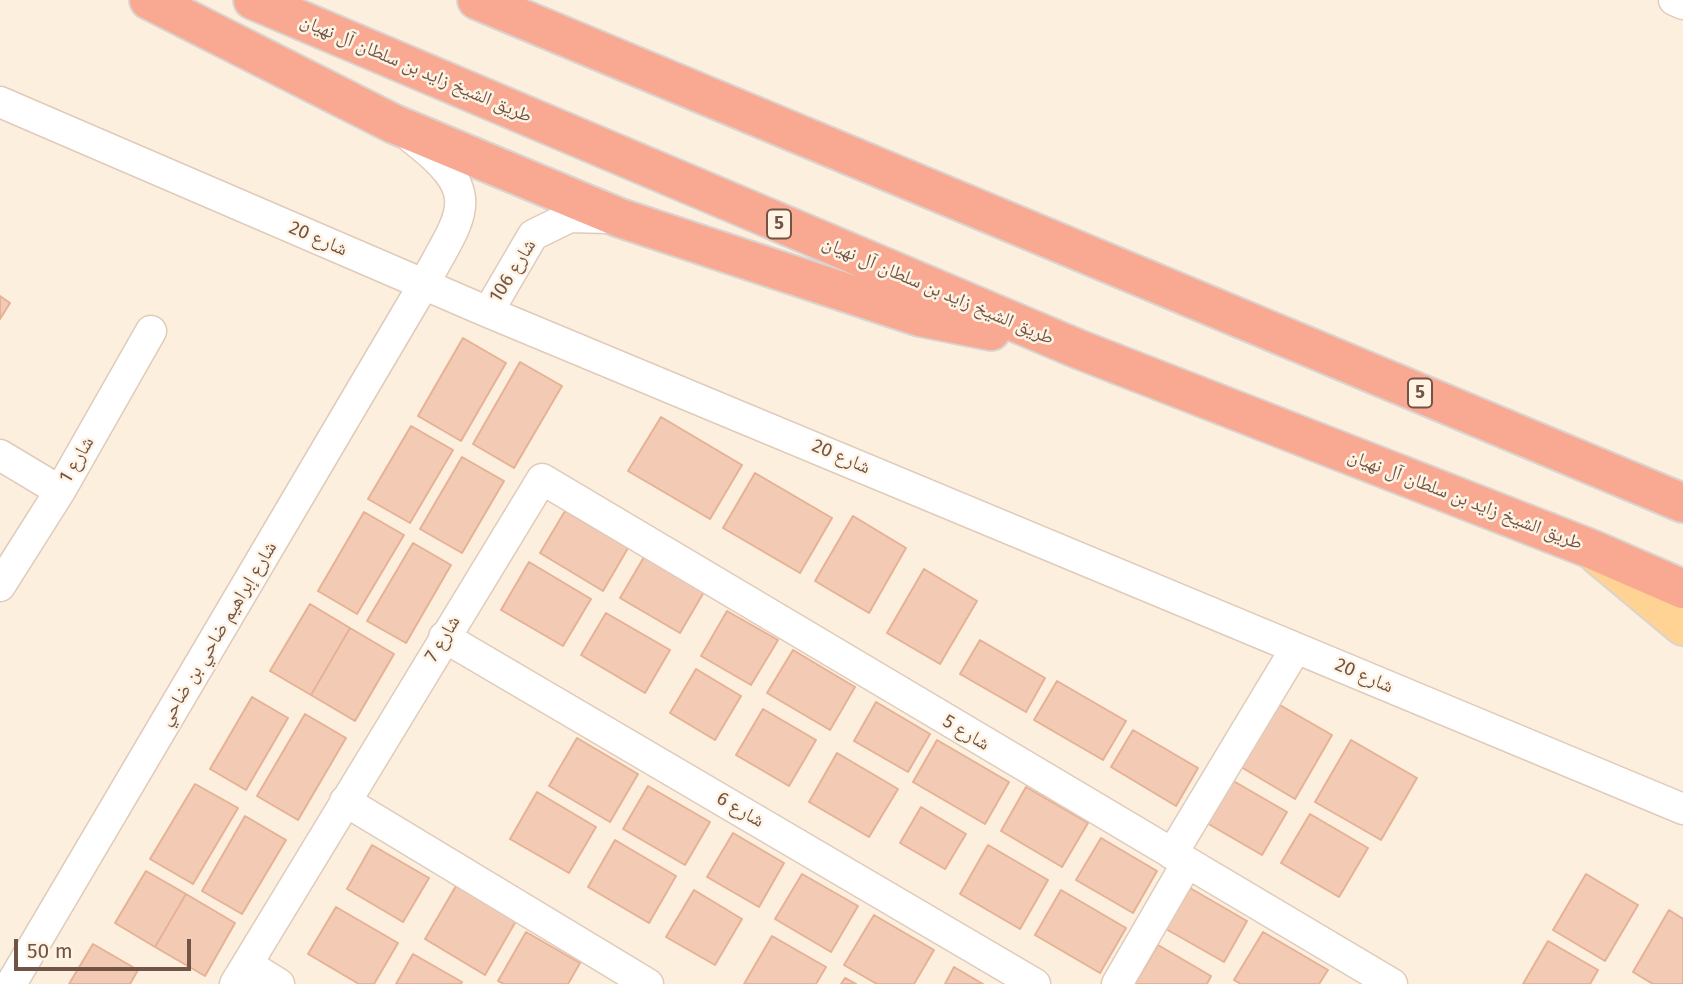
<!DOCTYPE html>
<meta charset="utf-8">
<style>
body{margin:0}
#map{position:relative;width:1683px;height:984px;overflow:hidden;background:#fdefde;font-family:"Fira Sans",sans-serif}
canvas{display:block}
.scale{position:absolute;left:14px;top:939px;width:177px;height:32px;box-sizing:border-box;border:4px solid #725446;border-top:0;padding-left:9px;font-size:21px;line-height:24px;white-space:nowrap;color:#725446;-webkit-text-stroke:5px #fff4e4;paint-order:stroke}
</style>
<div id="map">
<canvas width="1683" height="984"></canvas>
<div class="scale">50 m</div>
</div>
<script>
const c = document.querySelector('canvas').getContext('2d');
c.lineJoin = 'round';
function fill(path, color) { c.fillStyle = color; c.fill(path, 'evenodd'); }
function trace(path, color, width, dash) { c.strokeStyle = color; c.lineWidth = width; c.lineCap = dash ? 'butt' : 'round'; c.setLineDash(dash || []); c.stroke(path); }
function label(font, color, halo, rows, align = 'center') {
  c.font = font + ' "Fira Sans","Noto Naskh Arabic",sans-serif'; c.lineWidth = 5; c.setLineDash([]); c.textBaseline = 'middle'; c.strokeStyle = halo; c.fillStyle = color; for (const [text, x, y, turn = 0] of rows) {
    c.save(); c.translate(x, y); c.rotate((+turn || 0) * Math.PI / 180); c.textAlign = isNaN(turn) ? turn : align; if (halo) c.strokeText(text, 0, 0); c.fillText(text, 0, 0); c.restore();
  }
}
const building = new Path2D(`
 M0 296 10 303 0 319Z
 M463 338 506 363 461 441 418 416Z
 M520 362 562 386 514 468 473 444Z
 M661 417 742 465 710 519 628 471Z
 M411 426 453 450 410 523 368 499Z
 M462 457 504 481 462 553 420 529Z
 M755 473 832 518 800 573 723 528Z
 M565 511 628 548 603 591 540 553Z
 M364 512 404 535 357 614 318 591Z
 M853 516 906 548 869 613 815 581Z
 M413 543 451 565 406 643 367 621Z
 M644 557 704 592 680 633 620 598Z
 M529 562 591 599 563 646 501 610Z
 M924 569 977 601 940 664 887 633Z
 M310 604 350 628 311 695 270 671Z
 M727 611 778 640 751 685 701 656Z
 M606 613 670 650 645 693 581 655Z
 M350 628 394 654 355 721 311 695Z
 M980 640 1045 678 1026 712 960 674Z
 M793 650 855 687 830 730 767 693Z
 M696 669 741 696 715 740 670 713Z
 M1057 681 1126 721 1103 760 1034 720Z
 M252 697 288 718 246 790 210 769Z
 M876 702 930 734 908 772 854 741Z
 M1278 704 1332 735 1295 799 1241 767Z
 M763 709 816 740 789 786 736 755Z
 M305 714 346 738 298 820 257 796Z
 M1133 730 1198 768 1176 806 1111 767Z
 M577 738 638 774 610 822 549 786Z
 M937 740 1009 782 985 824 913 782Z
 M1351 740 1417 778 1381 840 1315 802Z
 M837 753 898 789 869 837 809 802Z
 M1230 779 1287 812 1262 855 1205 822Z
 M195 784 238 808 193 884 150 859Z
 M648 786 710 822 685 865 623 829Z
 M1026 787 1088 823 1062 867 1001 831Z
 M537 792 596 827 569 873 510 839Z
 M921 807 966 834 945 869 900 843Z
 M1310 814 1368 848 1339 897 1281 863Z
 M245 816 286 840 242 914 202 891Z
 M733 833 784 863 759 907 707 877Z
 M1101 838 1157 871 1133 913 1076 880Z
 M615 840 676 876 649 923 588 887Z
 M372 845 429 878 403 922 347 889Z
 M988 845 1048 880 1020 929 960 894Z
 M146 871 186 894 155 947 115 923Z
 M802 874 858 906 831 952 775 919Z
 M1586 874 1638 905 1605 961 1553 930Z
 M456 886 516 921 485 975 425 939Z
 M1190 888 1247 921 1224 962 1166 929Z
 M694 890 742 919 715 965 666 937Z
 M1061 890 1126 928 1100 973 1035 935Z
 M186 894 235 923 205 976 155 947Z
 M336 907 398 943 374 984H359L308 954Z
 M1669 910 1683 919V984H1653L1633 972Z
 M874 915 934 950 914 984H877L844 965Z
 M526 932 580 963 568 984H504L498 981Z
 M1263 932 1328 970 1319 984H1241L1234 980Z
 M772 936 826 967 816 984H744Z
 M1548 941 1598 970 1590 984H1523Z
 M93 944 138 970 130 984H69Z
 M1158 945 1211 976 1207 984H1135Z
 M413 954 462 982 461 984H396Z
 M954 967 983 984H945Z
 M845 978 856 984H841Z`);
fill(building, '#f3cbb5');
trace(building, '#e6b195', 2);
const minor = new Path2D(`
 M1674 0 1683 4
 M0 102 488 312 1683 809
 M488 312 533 235 570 217 608 218
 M0 455 60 491
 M0 586 60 491 151 331
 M444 637 1035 984
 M345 801 648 984
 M1172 854 1296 648
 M247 964 279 984
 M11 984 424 284C462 213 486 195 413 139
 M235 984 542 479 1392 984
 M1117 984 1187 863`);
const major = new Path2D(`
 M1598 555 1683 626`);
const highway = new Path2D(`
 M149 0 394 124 620 218 920 317 991 331
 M253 0 1078 349 1591 549 1683 589
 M477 0 1683 503`);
trace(minor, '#e0cbba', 33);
trace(major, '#dad3cf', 42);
trace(highway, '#dad3cf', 42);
trace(minor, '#fff', 30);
trace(major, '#fed393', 38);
trace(highway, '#f9a992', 38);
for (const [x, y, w] of [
 [779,224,24],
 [1420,393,24]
]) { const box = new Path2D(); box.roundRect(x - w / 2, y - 14.5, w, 29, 5); c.fillStyle = '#fff4e4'; c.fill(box); trace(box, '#725446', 2); }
label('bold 18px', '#725446', null, [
 ["5",779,224],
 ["5",1420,393]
]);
label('19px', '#725446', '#fff4e4', [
 ["طريق الشيخ زايد بن سلطان آل نهيان",416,69,23],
 ["شارع 20",318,239,23],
 ["شارع 106",513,271,-58],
 ["طريق الشيخ زايد بن سلطان آل نهيان",938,291,23],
 ["شارع 20",841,457,23],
 ["شارع 1",77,460,-60],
 ["طريق الشيخ زايد بن سلطان آل نهيان",1465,500,21],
 ["شارع إبراهيم ضاحي بن ضاحي",218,634,-59],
 ["شارع 7",443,639,-59],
 ["شارع 20",1364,676,23],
 ["شارع 5",966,733,31],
 ["شارع 6",740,810,30]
]);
</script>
